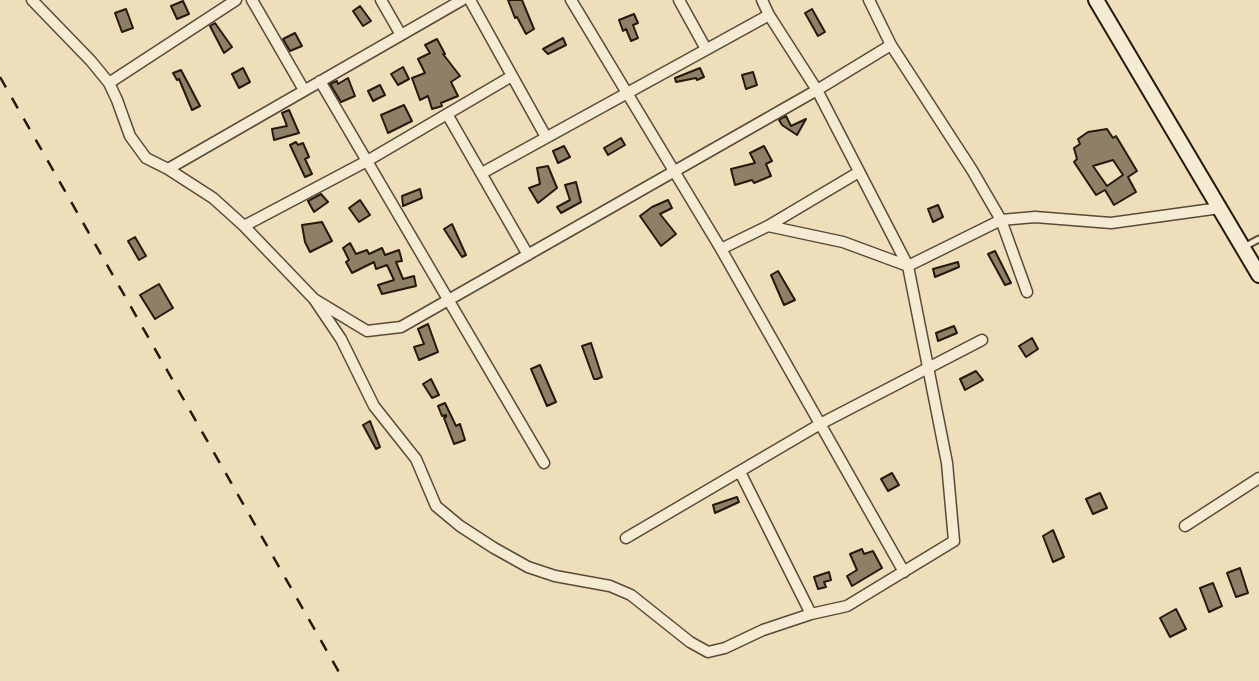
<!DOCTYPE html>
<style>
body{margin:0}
canvas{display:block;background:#efdeba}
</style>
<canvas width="1259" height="681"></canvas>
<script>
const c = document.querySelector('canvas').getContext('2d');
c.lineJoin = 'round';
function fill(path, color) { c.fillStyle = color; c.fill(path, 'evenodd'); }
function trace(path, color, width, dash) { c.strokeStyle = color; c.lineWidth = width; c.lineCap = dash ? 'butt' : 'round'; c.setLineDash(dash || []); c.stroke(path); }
const building = new Path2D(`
 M508 0H522L534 29 526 34 517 17 515 18Z
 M183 1 189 14 177 19 171 6Z
 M360 6 371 21 363 26 353 11Z
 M126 9 133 28 122 32 115 13Z
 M812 9 825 32 818 36 805 13Z
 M634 14 638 23 633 25 638 38 631 41 626 29 623 31 619 20Z
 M215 23 232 47 224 53 210 26Z
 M295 33 302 46 290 51 283 39Z
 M563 38 566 45 548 54 543 49Z
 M437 39 445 54H443L460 76 451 82 458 96 441 103 442 106 432 109 428 96 420 100 412 78 425 73 418 59 430 53 425 45Z
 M403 67 409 79 398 85 391 74Z
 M243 68 250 82 239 88 232 74Z
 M700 68 704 77 697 80 696 78 676 82 675 78Z
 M181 70 200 106 192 110 179 79 177 80 173 73Z
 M753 72 757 85 746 89 742 75Z
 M348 78 355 96 341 102 330 84 337 81 338 84Z
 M380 85 385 95 373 101 368 91Z
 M404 105 412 121 388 133 381 115Z
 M289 110 299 133 274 140 272 129 287 126 282 113Z
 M786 116 791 126 806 119 797 135 782 125 779 120Z
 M1107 129 1113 138 1116 136 1137 171 1128 177 1136 192 1114 205 1105 190 1096 195 1074 162 1077 159 1074 148 1080 144 1078 139 1088 132ZM1113 160 1123 175 1107 186 1093 166Z
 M621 138 625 145 608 155 604 148Z
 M296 142 298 145 303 143 309 157 305 159 312 174 305 177 290 145Z
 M564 146 570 157 558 163 553 151Z
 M764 146 772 161 766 164 771 176 754 183 752 180 735 185 731 169 755 163 750 153Z
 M548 166 557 188 538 203 529 188 540 184 537 168Z
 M576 182 581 202 561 213 557 207 570 200 565 185Z
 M420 189 422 198 403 206 402 196Z
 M321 194 328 202 314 212 308 201Z
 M360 200 370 215 359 222 349 208Z
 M668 200 672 208 660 214 676 234 661 246 640 216 652 207Z
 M938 205 943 217 933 222 928 209Z
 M322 222 332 241 310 252 305 242 302 225Z
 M452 224 466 255 462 257 444 229Z
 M135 237 146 256 139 260 128 241Z
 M350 243 356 254 367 250 369 254 382 248 385 255 399 250 402 261 396 262 403 279 414 276 416 286 382 294 378 285 394 280 387 265 376 269 374 262 352 273 346 262 349 260 343 248Z
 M995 251 1011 283 1005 285 988 254Z
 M958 262 959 267 935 277 933 269Z
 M778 271 795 300 784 305 771 275Z
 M159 284 173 308 155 319 140 295Z
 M428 324 438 352 419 360 414 347 424 344 418 329Z
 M954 326 957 333 938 341 936 333Z
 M1032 338 1038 349 1026 357 1019 346Z
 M591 343 602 377 597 379H594L582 346Z
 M540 365 556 402 547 406 531 369Z
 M976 371 983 380 965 390 960 379Z
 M431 379 439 395 432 398 423 384Z
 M445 403 456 426 460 424 465 440 454 444 444 418 446 417V415L442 416 438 406Z
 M370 421 380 447 376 449 363 425Z
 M892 473 899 485 888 491 881 479Z
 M1100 493 1107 508 1093 514 1086 499Z
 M737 497 739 502 715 513 713 505Z
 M1053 530 1064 557 1053 562 1043 536Z
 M862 549 864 554 873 551 882 568 852 586 847 576 857 570 850 554Z
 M1240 568 1248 593 1236 597 1227 573Z
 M829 572 831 580 824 582 826 587 818 589 814 577Z
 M1213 583 1222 606 1209 612 1200 588Z
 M1176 609 1186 629 1170 637 1160 618Z`);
fill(building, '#8e7f67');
trace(building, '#25190e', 2);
const service = new Path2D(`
 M1244 247 1259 239`);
const minor = new Path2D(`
 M32 0 91 61 109 83 117 100 130 136 146 158 168 169 213 198 244 226 314 299 367 331 401 327 817 90 891 45
 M252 0 304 90
 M381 0 401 35
 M470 0 546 137
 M571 0 721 249 904 572
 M679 0 706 49
 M869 0 891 45 972 170 1001 220 1027 292
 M320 81 544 463
 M109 83 236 0
 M447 114 528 255
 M168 169 462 0
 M482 173 769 15
 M244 226 367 161 512 76
 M768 226 859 172
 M721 249 768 226 843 242 908 266 1001 220 1035 217 1111 223 1220 208
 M314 299 341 339 374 406 416 459 436 506 460 526 494 548 528 567 555 576 610 586 631 595 690 642 708 652 725 648 763 630 811 614 847 606 954 541 947 463 908 266 817 90 769 15 762 0
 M740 472 811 614
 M1185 526 1259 478
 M626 538 822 423 982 340`);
const secondary = new Path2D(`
 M1096 0 1259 275`);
trace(service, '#584a39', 9);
trace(minor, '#584a39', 13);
trace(secondary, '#25190e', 18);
trace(service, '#f5ead2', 5);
trace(minor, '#f5ead2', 10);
trace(secondary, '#f5ead2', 14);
trace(new Path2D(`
 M0 77 344 681`), '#25190e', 2.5, [12, 12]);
</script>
